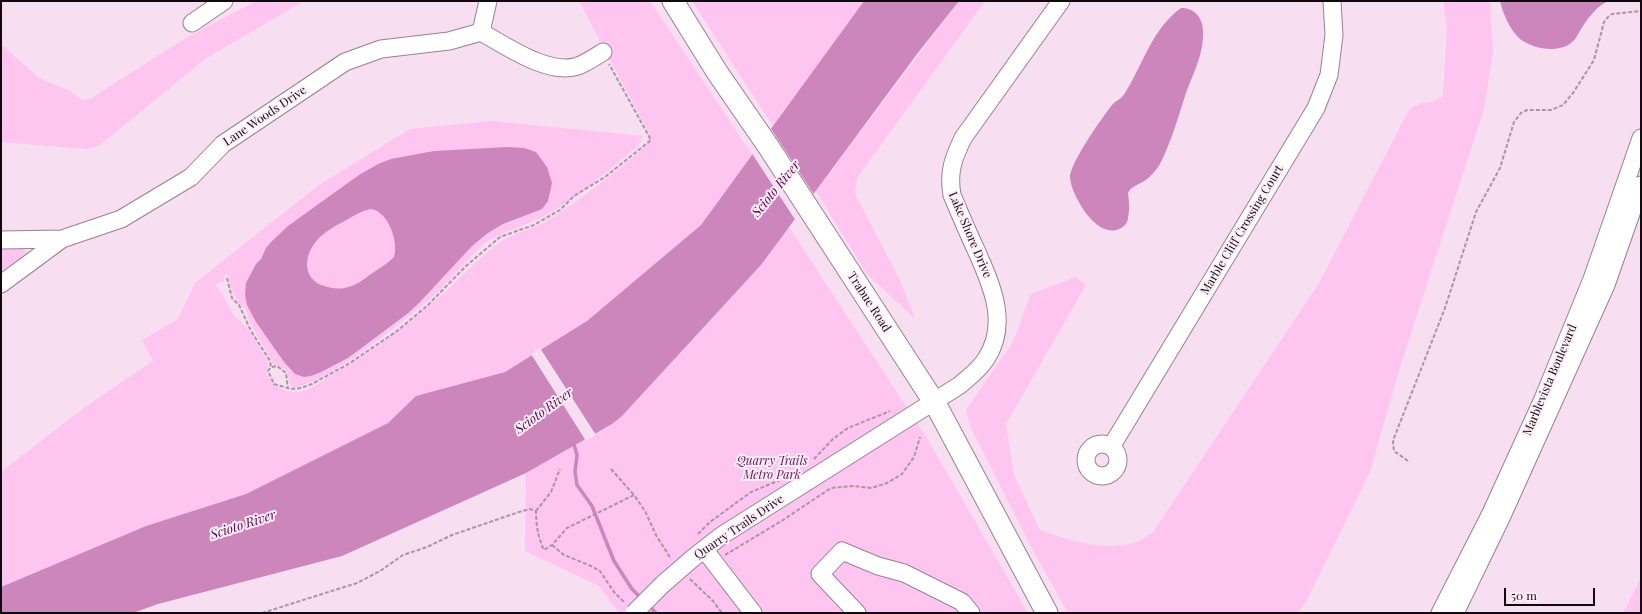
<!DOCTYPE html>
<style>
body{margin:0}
#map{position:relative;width:1642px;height:614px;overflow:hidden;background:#f8def1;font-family:"Playfair Display",serif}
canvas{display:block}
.frame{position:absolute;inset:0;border:2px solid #11090f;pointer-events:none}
.scale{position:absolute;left:1504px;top:588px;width:91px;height:18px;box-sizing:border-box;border:2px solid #11090f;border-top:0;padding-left:5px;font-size:12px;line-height:14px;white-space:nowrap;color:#11090f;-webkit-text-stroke:3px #ffeffa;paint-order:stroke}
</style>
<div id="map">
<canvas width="1642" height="614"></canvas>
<div class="frame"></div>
<div class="scale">50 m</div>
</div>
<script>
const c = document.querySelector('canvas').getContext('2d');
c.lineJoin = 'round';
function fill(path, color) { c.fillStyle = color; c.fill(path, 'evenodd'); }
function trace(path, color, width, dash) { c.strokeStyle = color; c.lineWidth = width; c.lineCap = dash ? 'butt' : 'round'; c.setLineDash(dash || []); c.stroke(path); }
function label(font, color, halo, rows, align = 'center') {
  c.font = font + ' "Playfair Display",serif'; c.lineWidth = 4; c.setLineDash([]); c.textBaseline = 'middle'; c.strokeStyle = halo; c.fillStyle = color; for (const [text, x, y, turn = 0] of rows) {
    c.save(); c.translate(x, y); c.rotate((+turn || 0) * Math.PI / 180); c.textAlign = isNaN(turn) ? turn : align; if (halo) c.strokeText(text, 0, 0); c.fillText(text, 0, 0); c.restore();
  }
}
fill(new Path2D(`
 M256 1H304L205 59 100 145 87 149 1 142V44L39 78 68 90 82 100 90 99 184 39Z
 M579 1H650L752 155 701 225 587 321 505 372 416 396 388 423 246 494 146 526 1 587V472L85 407 153 361 142 340 178 319 195 283 319 185 410 129 492 121 643 136 638 146C608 170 579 197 546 215 525 227 502 230 483 245 467 259 454 276 439 291 415 313 321 390 291 387L287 372 285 369 273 364 252 327 245 308 238 303 231 288 228 274 224 276V281L215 284 222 294 233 314 248 329 269 364 266 373C272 386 283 393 298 392 309 391 321 382 330 376 368 354 403 328 436 300 457 282 476 260 499 243 512 233 528 231 543 223 580 201 614 173 647 145L649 133Z
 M692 1H864L773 126Z
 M959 1H985L857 178 855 194 900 280 915 319 867 274 816 191Z
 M1443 1H1490L1493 51 1484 109 1401 364 1370 472 1307 600 1298 613H1068L1030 545 970 426 966 410 1013 342 1031 294 1076 277 1086 285 1006 424 1014 475 1040 530C1072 541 1100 551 1134 543 1141 541 1147 536 1153 532L1319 283 1410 108 1422 103 1434 102 1443 96 1447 28Z
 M789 227 928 440 1028 613H619L599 586 525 551 526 473 612 424 622 416 761 265Z
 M21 247 24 249 26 253 24 256 1 273V248Z
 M1641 577V608L1639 613H1623Z`), '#fec5f0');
fill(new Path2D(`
 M864 1H959L917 54 761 265 622 416 612 424 526 473 342 556 158 604 133 613H1V587L146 526 246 494 388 423 416 396 505 372 587 321 701 225Z
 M1500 1H1608C1596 7 1588 18 1581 29 1578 34 1576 39 1572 42 1559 54 1533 49 1520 39 1510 30 1503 14 1500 1Z
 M1181 8C1195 8 1203 18 1203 32 1204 52 1194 72 1187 90 1179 114 1172 140 1161 162 1158 168 1152 175 1147 179 1141 184 1131 186 1128 193 1129 201 1130 210 1128 217 1128 223 1124 227 1119 229 1097 239 1072 197 1070 178 1069 164 1102 118 1112 105 1115 101 1122 99 1125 93 1143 64 1152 29 1181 8Z
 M508 147 524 148 536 152 547 167 552 183 548 201 542 209 503 224 488 233 472 246 419 303 407 314 348 358 321 372 311 376 304 377 295 374 284 362 256 322 247 305 245 294 246 283 256 264 261 259 266 248 272 241 288 226 359 175 378 164 391 159 434 151ZM371 209C388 211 399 242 394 257 388 263 381 267 374 272 366 277 358 285 348 287 339 290 330 288 321 285 301 276 305 253 318 239 324 233 333 227 341 223 350 218 360 211 371 209Z`), '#cc86bc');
fill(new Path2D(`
 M770 127 815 196 796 221 751 152Z
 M540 348 596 435 586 441 531 354Z`), '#f8def1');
trace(new Path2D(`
 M573 441 577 455 575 472 577 485 592 506 614 561 632 589 641 598
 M648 605 656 613`), '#cc86bc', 3.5);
const minor = new Path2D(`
 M192 23 224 1
 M481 32C506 46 549 76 578 66 586 63 595 57 603 52
 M1 240 62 239
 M1 284 62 239 121 219 191 177 223 144 345 62 381 49 449 41 481 32 488 1
 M1086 460a16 16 0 1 1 32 0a16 16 0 1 1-32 0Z
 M1111 447 1316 108 1329 75 1334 35 1332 1
 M704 549 753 613
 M663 584 693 558 721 536 960 385C969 377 979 370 986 359 1009 324 992 286 977 252 968 233 960 214 952 195 948 172 953 159 963 138L1061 1
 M857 613 820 574 842 551 878 566 904 573 962 602 971 613
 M1440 613 1491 513 1543 399 1592 279 1641 138
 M1455 613 1501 518 1606 285 1641 185`);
const major = new Path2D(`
 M673 1 717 72 768 146 936 405 1047 613`);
trace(minor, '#988092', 19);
trace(major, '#988092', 23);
trace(new Path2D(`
 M227 278 232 298 239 305 251 331 270 361 271 367 268 371 274 384 291 389 301 388 312 384 350 363 397 331 428 305 466 266 500 237 534 225 560 210 574 196 605 177 651 140 609 64
 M272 367 277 366 286 373 288 389
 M814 459 833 439 848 428 890 411
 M1408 461 1394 451 1393 443 1394 438 1445 308 1476 212 1500 168 1514 122 1521 113 1527 110H1551L1563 105 1573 93 1594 60 1604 22 1608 17 1612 14 1641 11
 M611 469 634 495
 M536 511 551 492 560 469
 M698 534 710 522 751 492 780 480
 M552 545 564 555 591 566 600 571 614 592 625 603
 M725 555 783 520 831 488 852 486 872 488 887 483 902 474 914 457 920 437
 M690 579 713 601 722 613
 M262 613 357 583 380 571 403 555 427 547 452 535 519 512 530 509 536 511C536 525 538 537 544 550L552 545 567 528 634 495 645 511 656 535 671 559`), '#a995a4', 2, [4, 2]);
trace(minor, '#fff', 17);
trace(major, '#fff', 21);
const minorBridge = new Path2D(`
 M634 613 663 584`);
trace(minorBridge, '#988092', 19, []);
trace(minorBridge, '#fff', 17);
label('12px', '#11090f', '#ffeffa', [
 ["Lane Woods Drive",265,116,-34],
 ["Marble Cliff Crossing Court",1242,230,-59],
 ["Lake Shore Drive",970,235,67],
 ["Trabue Road",869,302,57],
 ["Marblevista Boulevard",1550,380,-67],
 ["Quarry Trails Drive",739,527,-34]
]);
label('italic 12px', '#651058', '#ffeffa', [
 ["Quarry Trails",772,461],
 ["Metro Park",772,475]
]);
label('italic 13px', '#58004c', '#ffeffa', [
 ["Scioto River",776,189,-51],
 ["Scioto River",544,411,-36],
 ["Scioto River",243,525,-18]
]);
</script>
